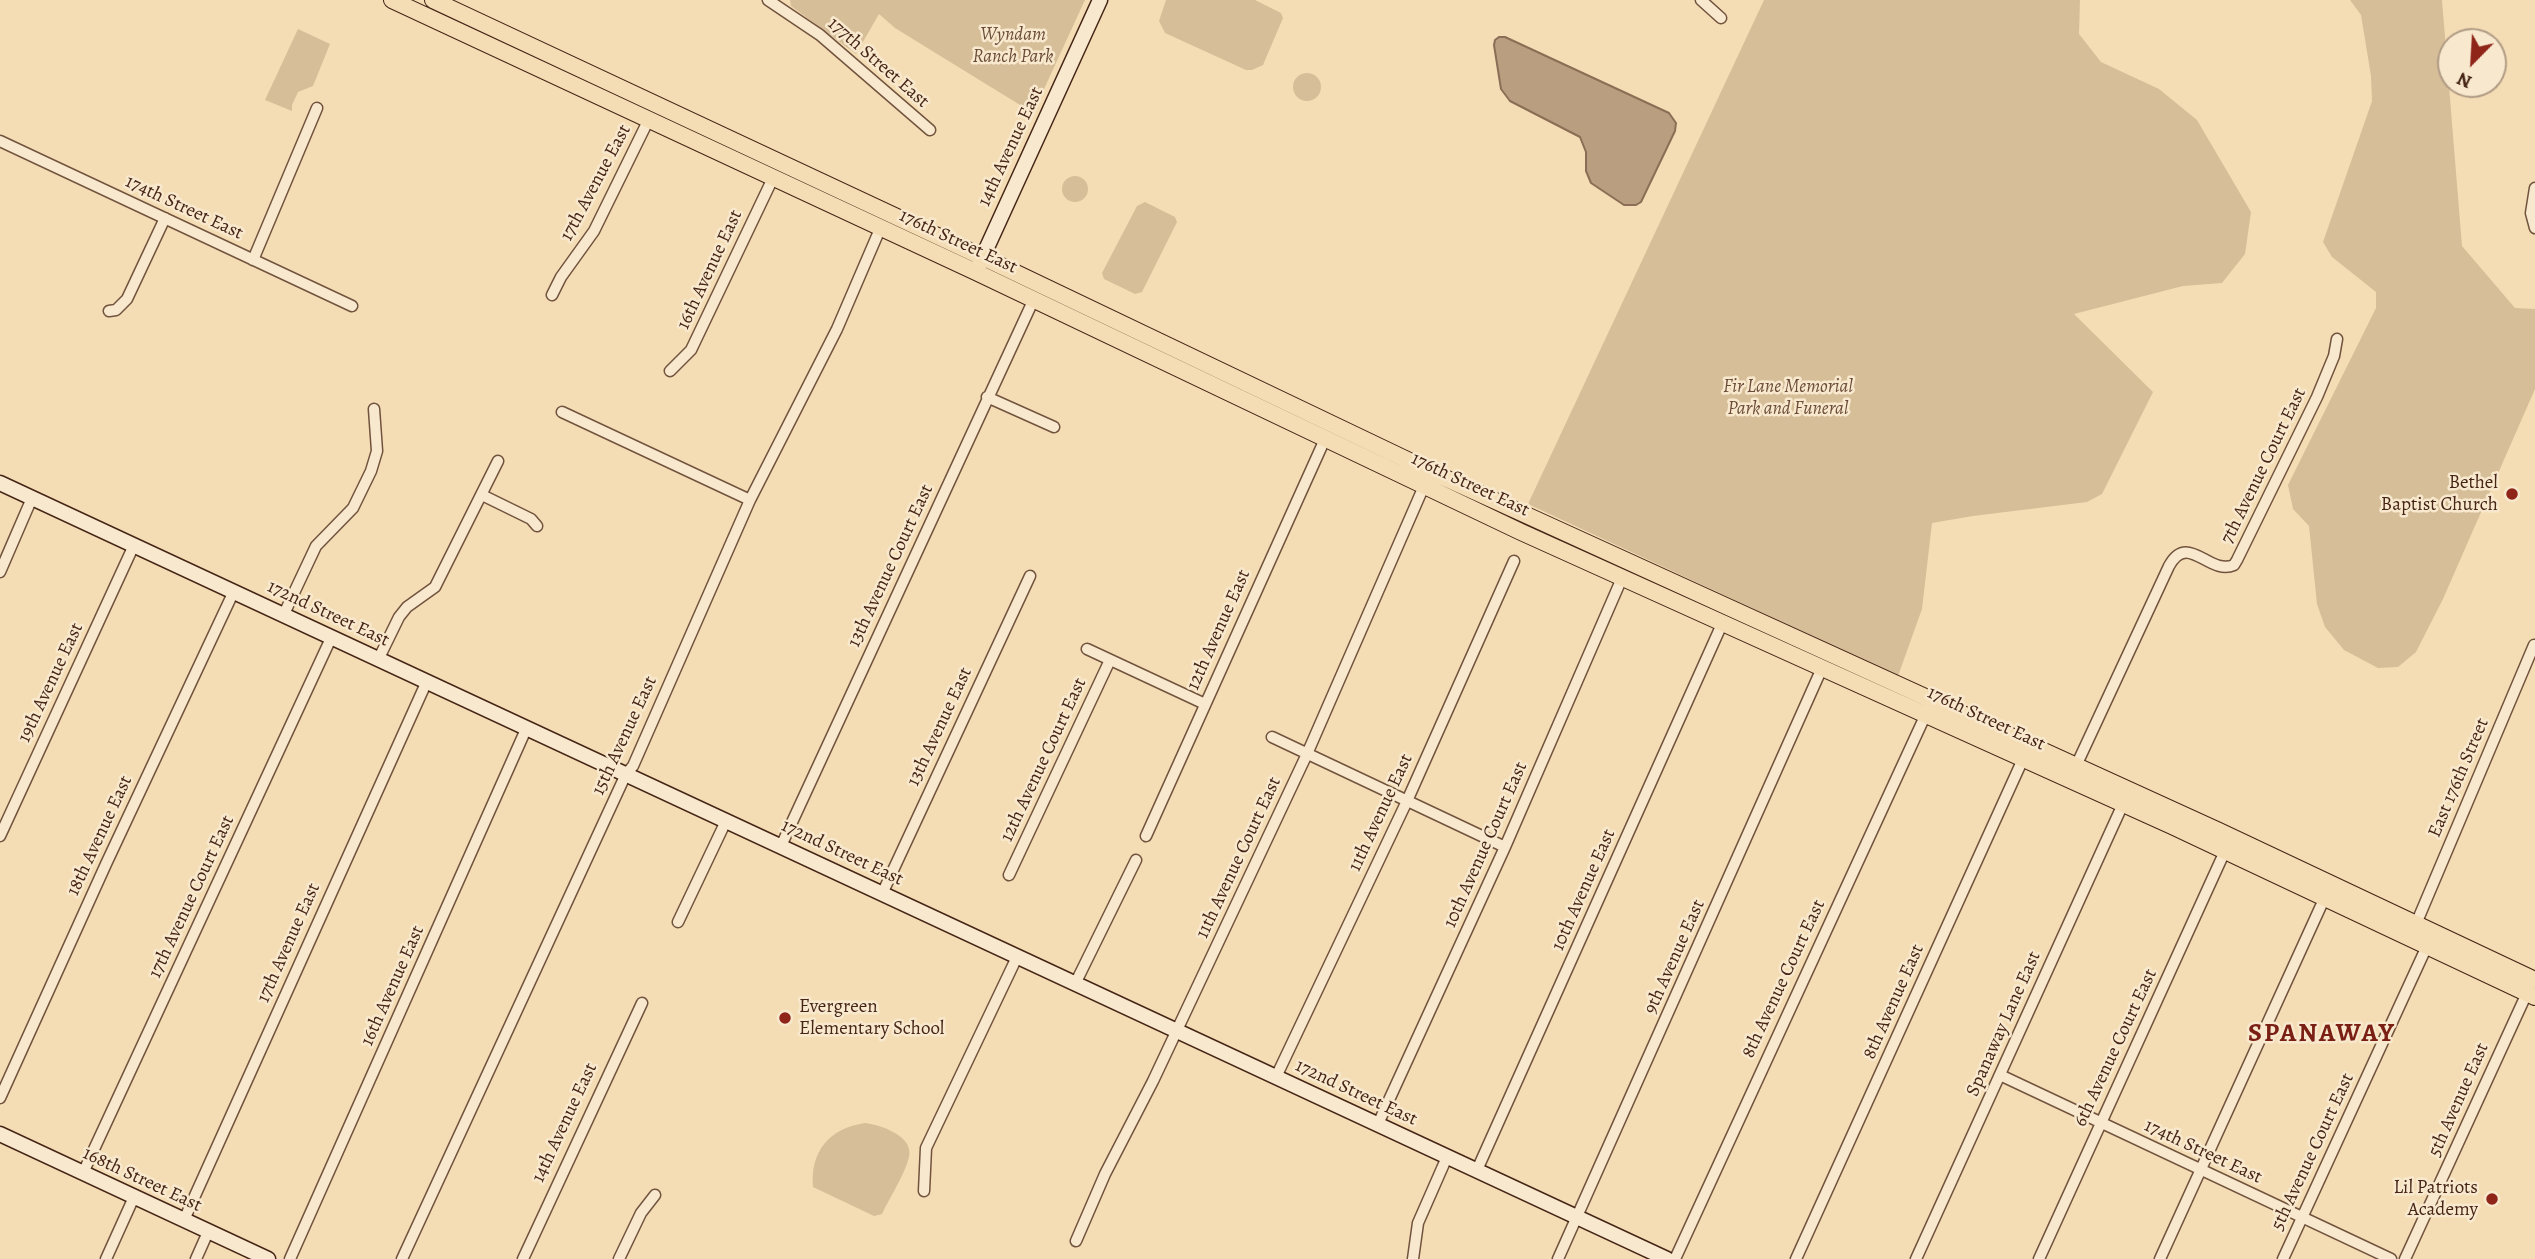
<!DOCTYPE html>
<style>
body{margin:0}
#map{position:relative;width:2535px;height:1259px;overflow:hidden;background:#f4ddb4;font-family:Alegreya,serif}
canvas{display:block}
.north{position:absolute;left:2437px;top:28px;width:70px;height:70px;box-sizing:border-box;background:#f8e9ce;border:2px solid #b19b85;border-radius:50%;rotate:204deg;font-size:19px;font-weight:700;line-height:28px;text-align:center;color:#462517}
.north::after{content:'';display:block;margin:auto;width:24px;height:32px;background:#8f2418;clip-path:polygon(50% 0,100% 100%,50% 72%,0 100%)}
</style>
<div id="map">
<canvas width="2535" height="1259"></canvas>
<div class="north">N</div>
</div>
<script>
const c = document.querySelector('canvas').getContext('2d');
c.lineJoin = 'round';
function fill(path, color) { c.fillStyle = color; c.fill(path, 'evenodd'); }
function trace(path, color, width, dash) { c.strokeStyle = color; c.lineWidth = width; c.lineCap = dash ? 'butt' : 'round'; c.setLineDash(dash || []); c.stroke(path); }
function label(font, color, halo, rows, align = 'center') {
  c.font = font + ' Alegreya,serif'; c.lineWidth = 5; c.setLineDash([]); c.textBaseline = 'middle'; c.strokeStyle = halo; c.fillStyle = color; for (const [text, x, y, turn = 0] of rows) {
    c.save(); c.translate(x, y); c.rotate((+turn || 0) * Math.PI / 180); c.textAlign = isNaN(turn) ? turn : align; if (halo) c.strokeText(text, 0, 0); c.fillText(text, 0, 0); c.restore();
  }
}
fill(new Path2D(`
 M790 0H1085L1033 113 895 28 879 14 856 54 791 6Z
 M1166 0H1255L1281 13 1283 18 1263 65 1252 70H1246L1165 33 1159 21Z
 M1764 0H2080L2079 34 2101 62 2159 89 2197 120 2251 212 2245 254 2222 283 2183 286 2074 314 2153 392 2102 494 2087 502 1973 516 1932 523 1922 609 1898 676 1528 504Z
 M2350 0H2442L2462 246 2515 308 2535 309V389L2443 599 2416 652 2398 667 2378 668 2344 650 2325 627 2317 604 2309 526 2293 509 2288 485 2376 308V292L2332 257 2323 242 2372 101 2371 76 2361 15Z
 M298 29 330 44 313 86 298 92 292 105V111L265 100Z
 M1293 87a14 14 0 1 1 28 0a14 14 0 1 1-28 0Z
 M1062 189a13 13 0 1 1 26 0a13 13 0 1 1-26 0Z
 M1145 202 1175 217 1177 222 1142 292 1135 294 1104 279 1102 273 1137 206Z
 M865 1123C881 1125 914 1136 909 1157 905 1174 890 1197 882 1214L874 1216 813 1187C810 1152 829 1128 865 1123Z`), '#d6be99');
const water = new Path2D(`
 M1499 37H1505L1669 113 1676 123 1675 131 1641 202 1636 205H1624L1591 183 1586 171V152L1580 137 1510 101 1501 89 1494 45 1495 40Z`);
fill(water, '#b99e7f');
trace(water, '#8b6e55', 2);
const street = new Path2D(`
 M768 0 820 35 930 130
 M1701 0 1721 18
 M0 141 352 306
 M2535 188 2531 213 2535 228
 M253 260 317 108
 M552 295 561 277 594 231 648 121
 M109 311 116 310 127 299 165 218
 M670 371 691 350 773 178
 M987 397 1054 427
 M562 412 750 500
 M482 495 531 519 537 526
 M0 572 32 498
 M284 614 316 546 353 508 371 471 377 451 374 409
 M1087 649 1205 704
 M379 658 399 617 407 607 435 587 498 461
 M1272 737 1505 847
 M2076 766 2169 566C2188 531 2209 576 2234 565L2237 560 2317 397 2334 356 2337 339
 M0 836 134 545
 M1146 836 1325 439
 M781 846 1033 301
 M1009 875 1110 660
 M882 894 1030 576
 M678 922 726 821
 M2416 924 2534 645
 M1075 984 1136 860
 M2000 1075 2391 1259
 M1276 1077 1407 801 1514 561
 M0 1098 106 864 234 591
 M1378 1124 1505 847 1622 578
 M1477 1170 1722 624
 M83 1173 332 636
 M924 1191 926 1148 1017 957
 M184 1220 427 681
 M1076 1241 1105 1174 1153 1081 1307 754 1424 486
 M106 1259 134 1197
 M196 1259 208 1232
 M290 1259 527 727
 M402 1259 626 774 633 766 750 500 837 329 880 229
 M523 1259 642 1003
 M619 1259 641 1213 655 1195
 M1413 1259 1418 1223 1447 1157
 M1558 1259 1822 668
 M1675 1259 1926 714
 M1796 1259 2023 759
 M1916 1259 2123 804
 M2039 1259 2225 851
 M2160 1259 2325 897
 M2283 1259 2427 946
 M2405 1259 2527 993`);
const secondary = new Path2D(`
 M979 265 1100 0
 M0 483 1667 1259
 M0 1134 268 1259`);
const primary = new Path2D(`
 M392 0 976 272 1521 532 2172 826 2535 997
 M433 0 995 263 1443 477 2219 831 2535 980`);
trace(street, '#72533e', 13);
trace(secondary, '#462517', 17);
trace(primary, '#462517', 18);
trace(street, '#f8e9ce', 10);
trace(secondary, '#f8e9ce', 14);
trace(primary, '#f4ddb4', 16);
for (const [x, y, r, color] of [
 [2512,494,7,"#8f2418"],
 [785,1018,7,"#8f2418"],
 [2492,1199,7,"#8f2418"]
]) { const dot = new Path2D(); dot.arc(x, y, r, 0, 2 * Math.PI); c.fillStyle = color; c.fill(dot); trace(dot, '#f8e9ce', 2.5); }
label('italic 19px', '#6a4b38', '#f8e9ce', [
 ["Wyndam",1013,35],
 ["Ranch Park",1013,57],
 ["Fir Lane Memorial",1788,387],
 ["Park and Funeral",1788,409]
]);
label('19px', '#462517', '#f8e9ce', [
 ["177th Street East",878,63,41],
 ["14th Avenue East",1011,147,-65],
 ["17th Avenue East",596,183,-62],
 ["174th Street East",184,208,25],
 ["176th Street East",958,242,25],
 ["16th Avenue East",710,270,-65],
 ["7th Avenue Court East",2264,466,-64],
 ["176th Street East",1470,485,25],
 ["13th Avenue Court East",891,566,-65],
 ["172nd Street East",328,614,25],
 ["12th Avenue East",1219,630,-66],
 ["19th Avenue East",51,683,-65],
 ["176th Street East",1986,719,25],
 ["13th Avenue East",940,727,-65],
 ["15th Avenue East",625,736,-65],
 ["12th Avenue Court East",1044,760,-65],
 ["East 176th Street",2459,778,-67],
 ["11th Avenue East",1381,813,-65],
 ["18th Avenue East",100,836,-65],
 ["10th Avenue Court East",1486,845,-66],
 ["172nd Street East",842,853,25],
 ["11th Avenue Court East",1239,858,-65],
 ["10th Avenue East",1584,890,-66],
 ["17th Avenue Court East",192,897,-65],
 ["17th Avenue East",289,943,-66],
 ["9th Avenue East",1675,957,-66],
 ["8th Avenue Court East",1784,979,-65],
 ["16th Avenue East",393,986,-66],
 ["8th Avenue East",1894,1002,-66],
 ["Spanaway Lane East",2004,1024,-66],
 ["6th Avenue Court East",2116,1048,-65],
 ["172nd Street East",1356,1093,25],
 ["5th Avenue East",2459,1100,-66],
 ["14th Avenue East",565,1123,-65],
 ["174th Street East",2203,1152,25],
 ["5th Avenue Court East",2313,1152,-65],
 ["168th Street East",142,1180,25]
]);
label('19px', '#462517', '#f8e9ce', [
 ["Bethel",2498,483],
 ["Baptist Church",2498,505],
 ["Evergreen",799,1007,"left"],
 ["Elementary School",799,1029,"left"],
 ["Lil Patriots",2478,1188],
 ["Academy",2478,1210]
], 'right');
c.letterSpacing = '2px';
label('bold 26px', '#7a1f14', '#f8e9ce', [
 ["SPANAWAY",2322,1035]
]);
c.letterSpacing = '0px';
</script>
